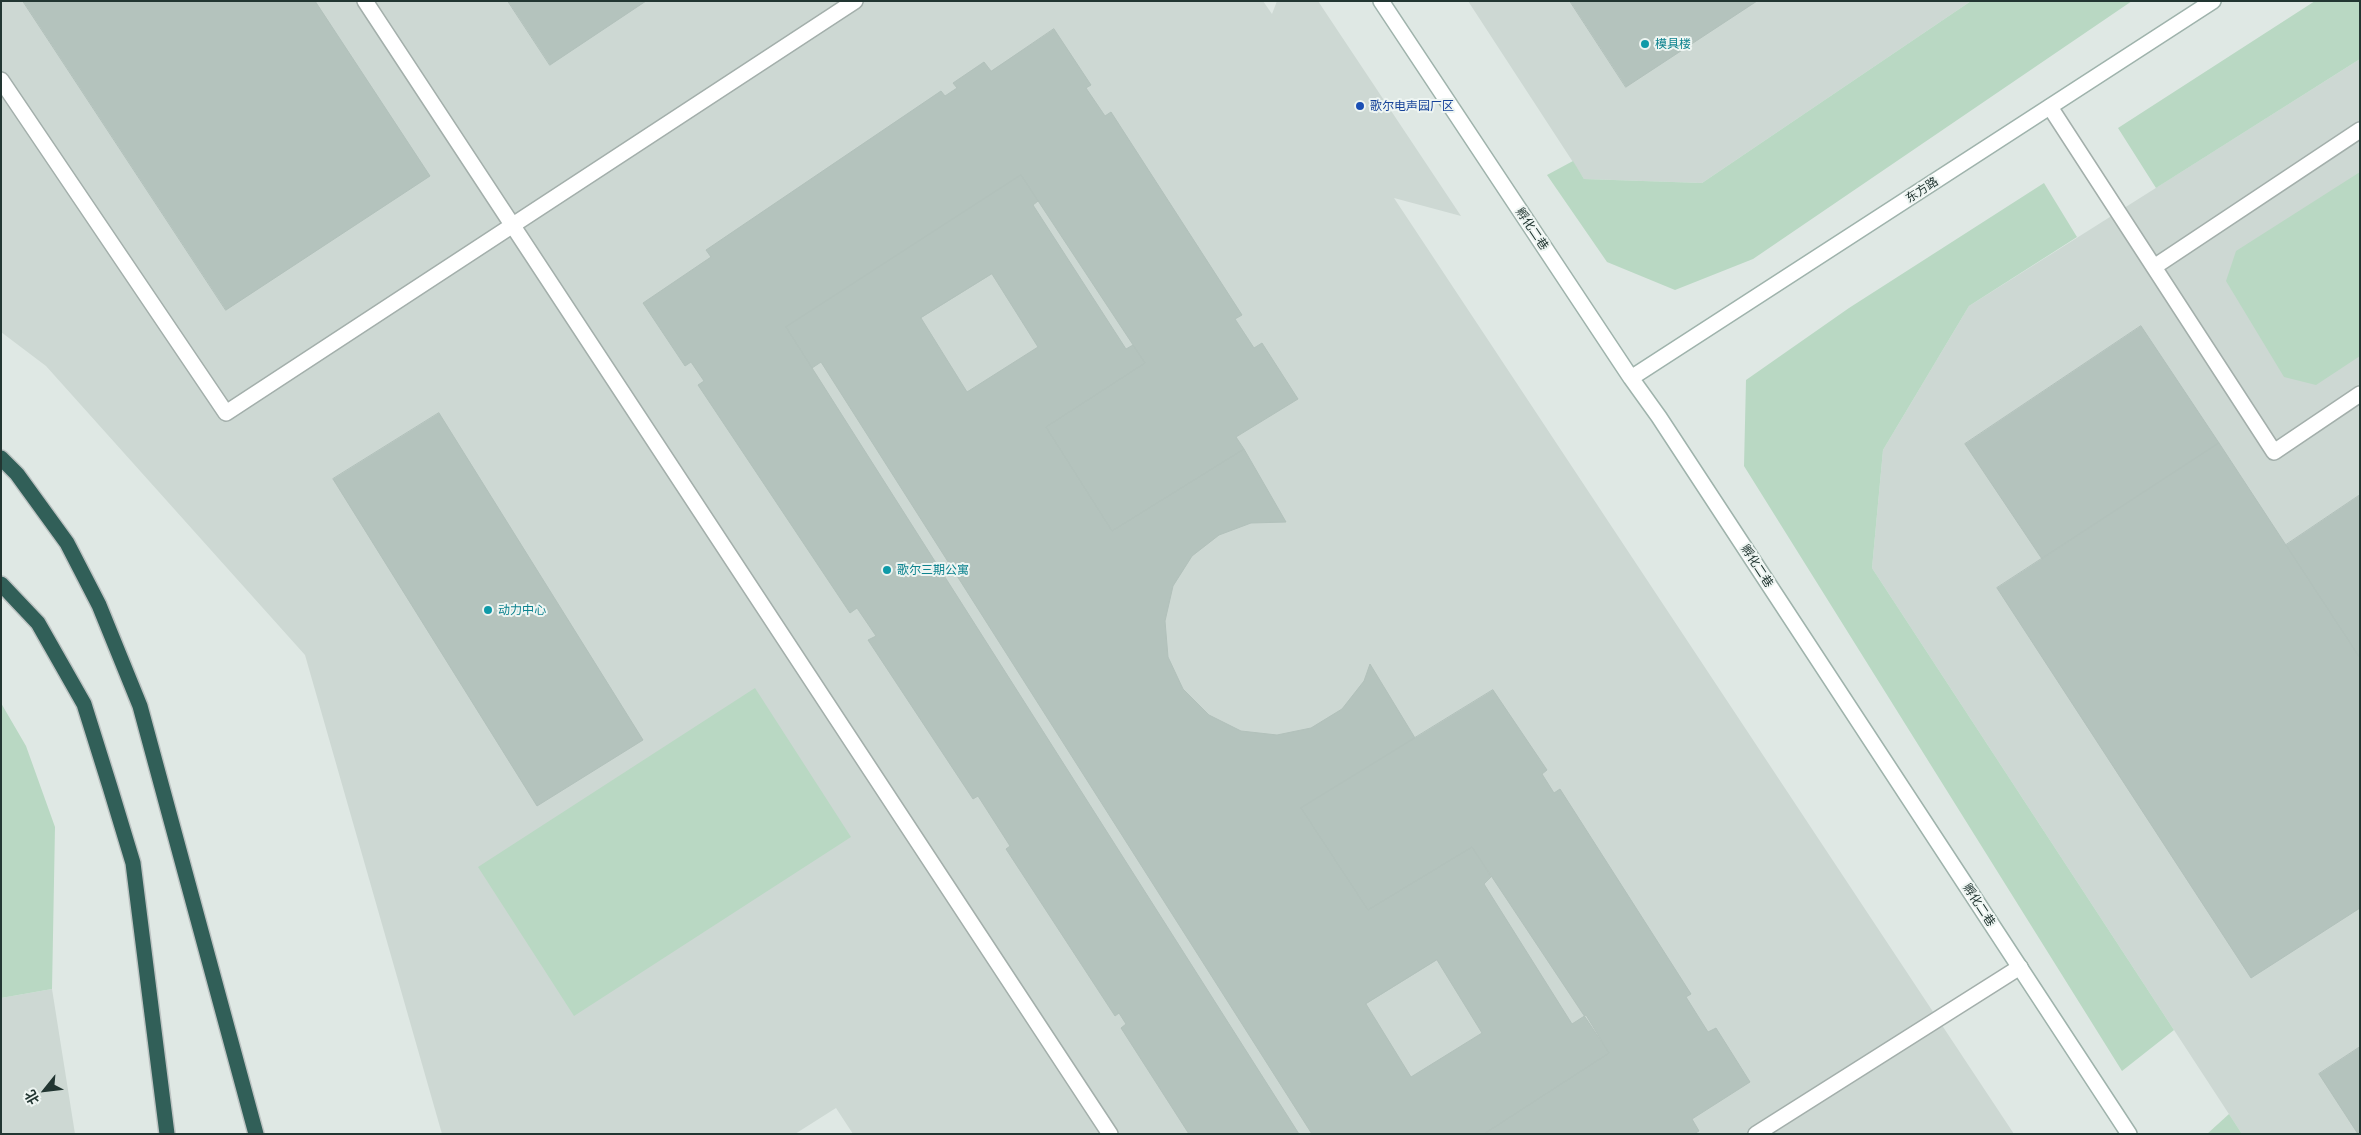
<!DOCTYPE html>
<meta charset="utf-8">
<style>
body{margin:0}
#map{position:relative;width:2361px;height:1135px;overflow:hidden;background:#dfe8e4;font-family:"Golos Text","Noto Sans SC",sans-serif}
canvas{display:block}
.frame{position:absolute;inset:0;border:2px solid #223632;pointer-events:none}
.north{position:absolute;left:20px;top:1065px;width:50px;height:50px;-webkit-text-stroke:4px #eef5f2;paint-order:stroke;rotate:241deg;font-size:14px;font-weight:700;line-height:20px;text-align:center;color:#223632}
.north::after{content:'';display:block;margin:auto;width:18px;height:22px;background:#223632;clip-path:polygon(50% 0,100% 100%,50% 72%,0 100%)}
</style>
<div id="map">
<canvas width="2361" height="1135"></canvas>
<div class="frame"></div>
<div class="north">北</div>
</div>
<script>
const c = document.querySelector('canvas').getContext('2d');
c.lineJoin = 'round';
function fill(path, color) { c.fillStyle = color; c.fill(path, 'evenodd'); }
function trace(path, color, width, dash) { c.strokeStyle = color; c.lineWidth = width; c.lineCap = dash ? 'butt' : 'round'; c.setLineDash(dash || []); c.stroke(path); }
function label(font, color, halo, rows, align = 'center') {
  c.font = font + ' "Golos Text","Noto Sans SC",sans-serif'; c.lineWidth = 4; c.setLineDash([]); c.textBaseline = 'middle'; c.strokeStyle = halo; c.fillStyle = color; for (const [text, x, y, turn = 0] of rows) {
    c.save(); c.translate(x, y); c.rotate((+turn || 0) * Math.PI / 180); c.textAlign = isNaN(turn) ? turn : align; if (halo) c.strokeText(text, 0, 0); c.fillText(text, 0, 0); c.restore();
  }
}
fill(new Path2D(`
 M1 1H1263L1272 14 1277 1H1318L1461 216 1394 198 2014 1134H853L836 1108 795 1134H442L305 655 46 366 1 332Z
 M1468 1H1971L1702 183 1584 179Z
 M2360 59V1134H2242L1872 568 1883 450 1969 306Z
 M52 989 75 1134H1V998Z`), '#cdd8d3');
fill(new Path2D(`
 M1971 1H2132L1753 259 1675 290 1607 262 1547 175 1573 161 1584 179 1702 183Z
 M2315 1H2360V59L2156 188 2118 128Z
 M2360 172V356L2316 385 2284 377 2226 281 2236 251Z
 M2044 183 2077 237 1969 306 1883 450 1872 568 2174 1030 2122 1071 1744 466 1746 380 1849 308Z
 M755 688 851 837 574 1016 478 867Z
 M1 703 26 746 55 827 52 989 1 998Z
 M2229 1114 2242 1134H2207Z`), '#b9d8c3');
const building = new Path2D(`
 M23 1H315L430 176 226 310Z
 M508 1H646L550 65Z
 M1570 1H1757L1626 87Z
 M1054 29 1091 85 1086 88 1105 116 1111 112 1242 315 1235 319 1254 348 1262 343 1298 399 1236 437 1244 449 1112 531 1046 427 1145 363 1133 345 1126 349 1033 205 1038 201 1021 175 786 327 812 368 821 362 1312 1134H1189L1121 1028 1126 1024 1119 1013 1115 1016 1006 849 1010 846 978 796 973 799 868 640 876 636 857 608 850 613 698 385 704 381 691 362 685 366 643 303 711 257 706 250 941 91 945 96 957 88 953 83 984 62 991 71Z
 M1021 175 1145 363 1046 427 1112 531 1244 449 1286 522 1251 523 1219 535 1192 556 1173 586 1165 621 1168 657 1183 689 1209 715 1241 731 1277 735 1311 728 1342 709 1364 681 1370 664 1415 738 1301 808 1368 910 1472 847 1609 1053 1484 1134H1299L786 327ZM992 274 1038 347 967 392 921 318ZM1437 960 1482 1033 1411 1077 1366 1004Z
 M2141 326 2219 443 2042 559 1965 444Z
 M439 413 643 740 537 806 333 479Z
 M2219 443 2360 658V908L2251 978 1997 588Z
 M2360 495V658L2286 545Z
 M1493 690 1547 770 1542 774 1554 793 1560 789 1691 994 1686 997 1708 1032 1716 1028 1750 1082 1692 1119 1699 1131 1694 1134H1484L1609 1053 1586 1015 1572 1024 1484 884 1491 877 1472 847 1368 910 1301 808Z
 M2360 1047V1134H2358L2319 1074Z`);
fill(building, '#b4c3bd');
trace(building, '#b2c1bb', 1);
const lane = new Path2D(`
 M365 1 1110 1134
 M1 80 226 413 855 1
 M2050 107 2274 452 2360 394
 M2154 267 2360 130
 M1756 1134 2020 967`);
const secondary = new Path2D(`
 M1381 1 1631 378 1659 417 2129 1134
 M1631 378 2213 1`);
const highway = new Path2D(`
 M1 458 17 474 67 543 99 605 140 706 256 1134
 M1 584 38 623 84 704 110 787 133 863 167 1134`);
trace(lane, '#a3afab', 18);
trace(secondary, '#9fb3ac', 18);
trace(highway, '#bdc3c2', 18);
trace(lane, '#fff', 15);
trace(secondary, '#fff', 15);
trace(highway, '#315f58', 15);
for (const [x, y, r, color] of [
 [1645,44,5,"#0f9aa8"],
 [1360,106,5,"#1a4fb4"],
 [887,570,5,"#0f9aa8"],
 [488,610,5,"#0f9aa8"]
]) { const dot = new Path2D(); dot.arc(x, y, r, 0, 2 * Math.PI); c.fillStyle = color; c.fill(dot); trace(dot, '#eef5f2', 2); }
label('12px', '#0d838f', '#eef5f2', [
 ["模具楼",1655,44],
 ["歌尔三期公寓",897,570],
 ["动力中心",498,610]
], 'left');
label('12px', '#164399', '#eef5f2', [
 ["歌尔电声园厂区",1370,106]
], 'left');
label('12px', '#223632', '#eef5f2', [
 ["东方路",1922,190,-33],
 ["孵化二巷",1532,229,56],
 ["孵化二巷",1757,566,57],
 ["孵化二巷",1979,905,57]
]);
</script>
